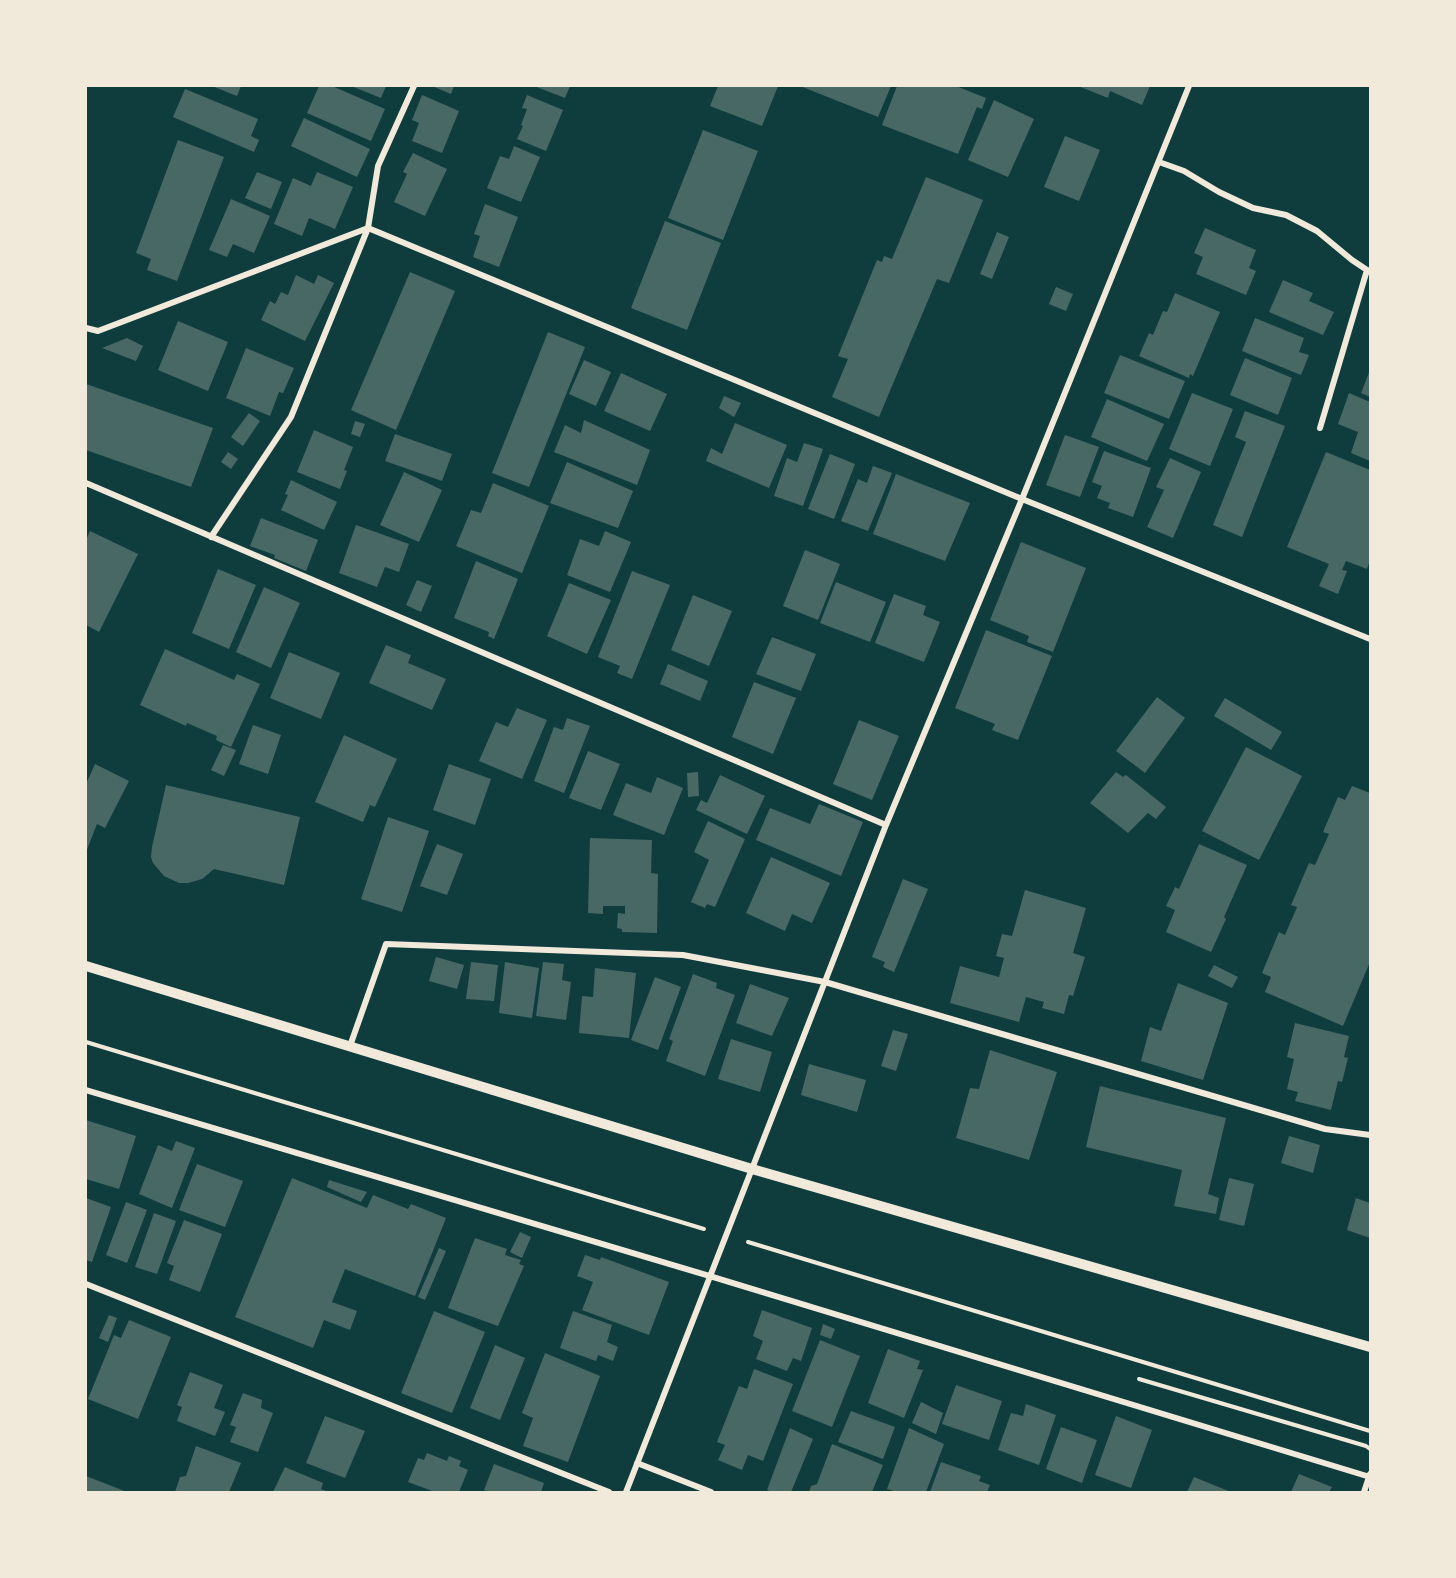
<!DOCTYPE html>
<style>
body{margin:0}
#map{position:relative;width:1456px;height:1578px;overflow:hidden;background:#0f3d3e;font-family:Commissioner,sans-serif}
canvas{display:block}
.frame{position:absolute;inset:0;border:87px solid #f1e9da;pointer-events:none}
</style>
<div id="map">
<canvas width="1456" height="1578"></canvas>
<div class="frame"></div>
</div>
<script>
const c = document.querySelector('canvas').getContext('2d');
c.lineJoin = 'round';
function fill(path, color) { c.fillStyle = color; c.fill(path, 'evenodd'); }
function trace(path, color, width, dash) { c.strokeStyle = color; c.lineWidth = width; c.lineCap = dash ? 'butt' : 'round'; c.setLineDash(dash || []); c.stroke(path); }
fill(new Path2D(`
 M212 86H241L237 96Z
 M319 86H332L385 109 371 141 307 113Z
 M351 86H386L381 98Z
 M432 86H454L451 94Z
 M534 86H570L565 98Z
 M718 86H778L762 126 710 106Z
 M800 86H891L878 117Z
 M897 86H956L986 98 982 109 977 107 958 154 882 125Z
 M1078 86H1150L1142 105 1110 91 1108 98Z
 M185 89 258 119 251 136 259 140 254 152 173 117Z
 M422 95 459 111 442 153 412 141 419 123 412 120Z
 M527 95 563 110 546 151 517 139 523 126 521 125 527 109 522 108Z
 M994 100 1034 119 1008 177 968 160Z
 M304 118 370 149 357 177 291 146Z
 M703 130 758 151 723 240 668 218Z
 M1065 136 1100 150 1079 201 1044 187Z
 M178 140 224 157 177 281 147 270 151 259 136 253Z
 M514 146 540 157 521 202 487 188 500 156 509 159Z
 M413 153 447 169 425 216 394 202 407 174 403 172Z
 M257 172 282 182 271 209 245 198Z
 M317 172 353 187 335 229 309 218 302 236 274 224 293 178 311 186Z
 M926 177 983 200 949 283 937 279 879 417 832 397 848 359 838 356 877 260 882 262 884 256 892 259Z
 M231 199 270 216 254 253 233 244 227 257 209 250Z
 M485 204 518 217 499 267 473 257 480 236 474 234Z
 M665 221 721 243 687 330 631 308Z
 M1205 228 1256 250 1249 268 1256 271 1246 295 1196 274 1203 257 1194 253Z
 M997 232 1009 237 992 279 980 274Z
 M410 272 455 291 396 430 351 410Z
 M296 275 314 284 318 275 334 283 305 341 261 320 270 301 275 304 281 292 288 295Z
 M1283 280 1313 293 1309 301 1334 312 1323 335 1269 312Z
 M1056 287 1073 294 1066 311 1049 304Z
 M1175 293 1220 312 1193 376 1190 374 1189 378 1139 356 1149 333 1153 335 1163 311 1167 312Z
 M1255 318 1304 338 1299 352 1309 355 1301 375 1242 351Z
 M178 321 228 342 208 391 158 370Z
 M548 332 585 347 529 487 492 473Z
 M127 338 143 346 136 361 102 348Z
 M246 348 294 368 283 393 279 392 270 416 226 398Z
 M1120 355 1185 381 1169 419 1104 393Z
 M1245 358 1292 378 1278 415 1230 395Z
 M584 360 611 372 596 406 569 394Z
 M1370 370V397L1361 393Z
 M621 373 667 394 650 431 604 411Z
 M86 384 213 428 191 487 86 450Z
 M1192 393 1233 409 1210 466 1169 449Z
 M1349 393 1370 402V461L1351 453 1358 432 1338 424Z
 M724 396 741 403 734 417 719 408Z
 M1107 399 1164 424 1147 461 1091 437Z
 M1245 411 1285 426 1242 537 1213 525 1246 442 1235 437Z
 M249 413 260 421 243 446 231 437Z
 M584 420 650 450 637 485 554 452 565 425 581 433Z
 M355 421 365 424 360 437 351 434Z
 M735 423 787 445 769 488 706 461 711 448 722 454Z
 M314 430 353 447 344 470 347 471 340 489 297 472Z
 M395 434 452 454 442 481 385 461Z
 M1065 435 1099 447 1080 497 1046 485Z
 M804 443 823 449 803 506 774 496 787 458 797 462Z
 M1104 451 1151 468 1133 517 1108 508 1110 503 1097 498 1102 486 1092 482Z
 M228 452 238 459 231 469 221 462Z
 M1326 452 1370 470V560L1367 569 1346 561 1342 570 1347 571 1338 594 1319 586 1329 564 1287 547Z
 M830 454 855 464 834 519 808 509Z
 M1170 458 1201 472 1173 538 1147 527 1164 490 1156 487Z
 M567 462 633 491 618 528 550 503Z
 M873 466 892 473 868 531 841 521 858 479 867 483Z
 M404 472 442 490 419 542 380 525Z
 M896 474 970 503 945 561 873 534Z
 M291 480 337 502 324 530 281 510 288 495 285 494Z
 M493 483 549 506 522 573 456 546 471 510 481 513Z
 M261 518 318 540 306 571 274 558 275 555 250 546Z
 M356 525 409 544 399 572 385 567 377 587 339 573Z
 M90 531 138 554 99 632 86 625V540Z
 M605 531 631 542 610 592 567 575 580 539 599 546Z
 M1021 542 1086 568 1053 652 1027 642 1029 636 990 620Z
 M805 550 840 564 818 620 783 606Z
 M476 561 518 579 494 639 488 636 489 632 454 618Z
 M218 569 256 585 229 649 192 633Z
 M632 571 670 585 632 679 617 673 620 666 598 657Z
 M417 580 432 586 421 612 406 605Z
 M836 582 886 602 870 642 820 623Z
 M569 583 611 600 587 654 547 636Z
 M264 587 300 603 271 668 236 652Z
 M894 594 926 606 923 615 940 622 924 662 875 643Z
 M693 595 732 611 709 666 671 650Z
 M986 630 1052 656 1018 740 992 730 995 724 955 708Z
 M772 637 816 654 801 691 756 674Z
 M386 645 411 655 408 663 446 679 432 710 369 683Z
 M165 649 234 680 237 674 260 684 231 747 216 740 217 736 187 723 186 726 140 705Z
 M289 652 340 673 321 719 270 698Z
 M668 664 708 681 700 701 660 684Z
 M754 682 796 698 773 754 732 737Z
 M1157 697 1185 718 1145 773 1116 751Z
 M1225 698 1282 732 1271 750 1214 716Z
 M517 708 547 720 522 779 479 761 496 722 508 727Z
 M567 718 590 726 564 793 534 781 554 727 563 730Z
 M859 720 899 736 872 800 833 784Z
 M253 725 281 735 268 774 239 764Z
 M344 735 397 759 375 807 370 805 363 822 315 802Z
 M223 745 236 750 224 776 211 770Z
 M1246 747 1302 776 1259 860 1202 831Z
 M588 751 620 764 601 810 569 798Z
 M95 764 129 781 105 828 97 824 86 852V784Z
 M449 764 491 779 475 825 433 810Z
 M698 772 699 796 688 797 687 773Z
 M1116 772 1123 777 1126 775 1166 807 1156 819 1148 813 1128 833 1090 803Z
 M720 775 765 796 747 834 696 810 701 800 707 803Z
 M657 777 683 788 664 835 613 815 626 783 651 793Z
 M166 785 300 817 284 885 214 869 202 879 188 883H179L164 876 153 863 151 857 152 847Z
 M1352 786 1370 793V962L1343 1026 1265 992 1271 977 1262 973 1279 932 1285 935 1297 907 1291 905 1309 863 1315 865 1329 834 1323 832 1338 797 1345 800Z
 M819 804 863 822 841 876 756 840 770 808 810 824Z
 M388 817 429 831 402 912 361 899Z
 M708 821 745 839 715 907 707 904 705 908 691 902 709 860 694 852Z
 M590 838 652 840 651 873 658 874 657 933 622 932V929L617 928 618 913 625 914V906H603V914L588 913Z
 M437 844 463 854 447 895 420 886Z
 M1199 844 1247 865 1224 917 1226 919 1211 952 1166 932 1175 910 1166 906 1175 887 1179 889Z
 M771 857 830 883 812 923 792 914 785 931 746 913Z
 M903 879 928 889 894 972 883 967 885 962 872 957Z
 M1025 890 1086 908 1073 953 1085 957 1073 996 1069 995 1064 1014 1042 1008 1044 1002 1026 997 1019 1022 950 1003 960 966 999 977 1004 958 996 956 1002 934 1012 936Z
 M436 957 464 965 457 989 429 981Z
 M471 962 498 965 494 1001 466 999Z
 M505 962 539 968 532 1018 499 1013Z
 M543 962 564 964 562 980 571 982 566 1020 536 1016Z
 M1214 965 1238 977 1232 988 1208 976Z
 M595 968 636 973 629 1038 579 1033 582 996 593 997Z
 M693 974 717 983 716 988 735 995 705 1076 666 1061 673 1041 669 1039Z
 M655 977 681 987 658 1050 631 1040Z
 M1178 983 1228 1003 1203 1080 1141 1061 1150 1027 1161 1031Z
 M750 984 789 998 772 1036 736 1023Z
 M1295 1023 1349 1036 1344 1057 1348 1058 1342 1082 1338 1081 1331 1110 1295 1101 1298 1092 1287 1089 1294 1059 1287 1057Z
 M893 1030 908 1034 896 1071 881 1066Z
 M731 1039 772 1052 760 1092 718 1079Z
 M990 1050 1057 1072 1029 1160 956 1138 970 1088 979 1089Z
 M809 1064 866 1080 857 1112 801 1095Z
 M1100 1086 1226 1118 1208 1194 1219 1198 1216 1214 1174 1206 1182 1170 1086 1147Z
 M86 1120 136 1136 119 1189 86 1179Z
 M1289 1136 1320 1145 1313 1173 1281 1163Z
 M176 1141 195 1148 172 1208 139 1194 158 1145 172 1151Z
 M197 1164 243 1181 225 1227 179 1210Z
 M292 1178 367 1208 373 1195 408 1209 411 1204 446 1218 415 1296 345 1269 332 1302 357 1311 350 1330 324 1320 313 1348 235 1317Z
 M1229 1178 1254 1184 1244 1226 1219 1220Z
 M329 1180 367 1192 361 1202 327 1187Z
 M86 1198 111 1207 92 1262 86 1260Z
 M1356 1198 1370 1203V1238L1347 1230Z
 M126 1202 147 1210 127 1263 106 1255Z
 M154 1213 176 1221 157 1274 135 1267Z
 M184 1220 222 1234 200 1292 169 1280 174 1266 167 1263Z
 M520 1232 531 1237 522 1258 510 1252Z
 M475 1238 507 1249 505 1255 521 1260 519 1264 524 1266 498 1326 448 1308Z
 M439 1248 446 1251 425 1300 418 1297Z
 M585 1255 600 1260 601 1257 669 1282 649 1335 582 1310 593 1282 577 1276Z
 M762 1310 812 1328 801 1361 793 1358 787 1371 756 1359 763 1341 753 1336Z
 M434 1311 485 1332 452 1413 401 1393Z
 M573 1311 612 1325 607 1342 618 1347 613 1361 598 1355 596 1361 560 1348Z
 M109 1315 117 1318 108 1342 99 1338Z
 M129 1320 171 1337 138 1419 88 1399 114 1335 121 1338Z
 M823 1324 835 1329 831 1339 820 1335Z
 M820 1340 860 1356 832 1427 792 1411Z
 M495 1345 525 1358 500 1420 470 1408Z
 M888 1349 920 1361 917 1369 923 1370 904 1418 868 1403Z
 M545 1353 600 1376 568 1462 523 1446 533 1418 522 1413Z
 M754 1369 793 1384 763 1461 748 1455 742 1470 718 1460 725 1445 717 1442 739 1386 747 1389Z
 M190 1372 223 1385 214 1408 225 1412 215 1436 177 1421 182 1407 177 1405Z
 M956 1385 1002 1401 989 1440 942 1424Z
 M243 1393 262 1400 261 1408 273 1413 258 1452 230 1442 236 1427 230 1425Z
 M921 1402 943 1413 936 1434 912 1423Z
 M1026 1404 1056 1415 1039 1465 998 1450 1011 1413 1023 1416Z
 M851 1411 895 1427 883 1459 838 1442Z
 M325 1416 365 1431 345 1478 306 1463Z
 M1116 1416 1152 1430 1131 1488 1095 1475Z
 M1061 1427 1097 1440 1082 1483 1046 1469Z
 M790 1428 813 1439 791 1492H772L767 1490Z
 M909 1428 944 1444 926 1492H898L887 1489Z
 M832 1444 883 1465 872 1492H809L811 1486 817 1484Z
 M196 1446 241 1463 229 1492H175L180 1477 186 1476Z
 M427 1453 447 1461 449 1456 461 1461 459 1466 468 1470 459 1492H435L408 1482 418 1458 424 1460Z
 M941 1462 981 1476 979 1481 990 1485 987 1492H930Z
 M494 1464 544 1483 541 1492H492L484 1490Z
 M285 1467 323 1483 321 1489 329 1492H273Z
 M1299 1474 1332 1487 1329 1492H1291Z
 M86 1476 127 1492H86Z
 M1194 1477 1231 1492H1187Z`), '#486865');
trace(new Path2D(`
 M86 1042 704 1229
 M748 1242 1370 1431
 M1139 1379 1366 1446 1370 1449`), '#f1e9da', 4);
trace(new Path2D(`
 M1159 162 1184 171 1219 192 1253 208 1286 215 1317 231 1352 260 1370 272
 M86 328 98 331 368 228 1022 499 1370 639
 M1320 428 1367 270
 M86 483 886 825
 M211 537 291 417 368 228 378 166 414 86
 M350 1046 386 944 683 955 825 982 1325 1129 1370 1135
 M86 1090 710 1276 1370 1477
 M86 1284 609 1492
 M637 1463 711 1492
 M626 1492 886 825 1022 499 1189 86
 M1364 1492 1370 1474`), '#f1e9da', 6);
trace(new Path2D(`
 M86 966 752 1169 1370 1347`), '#f1e9da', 10);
</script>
